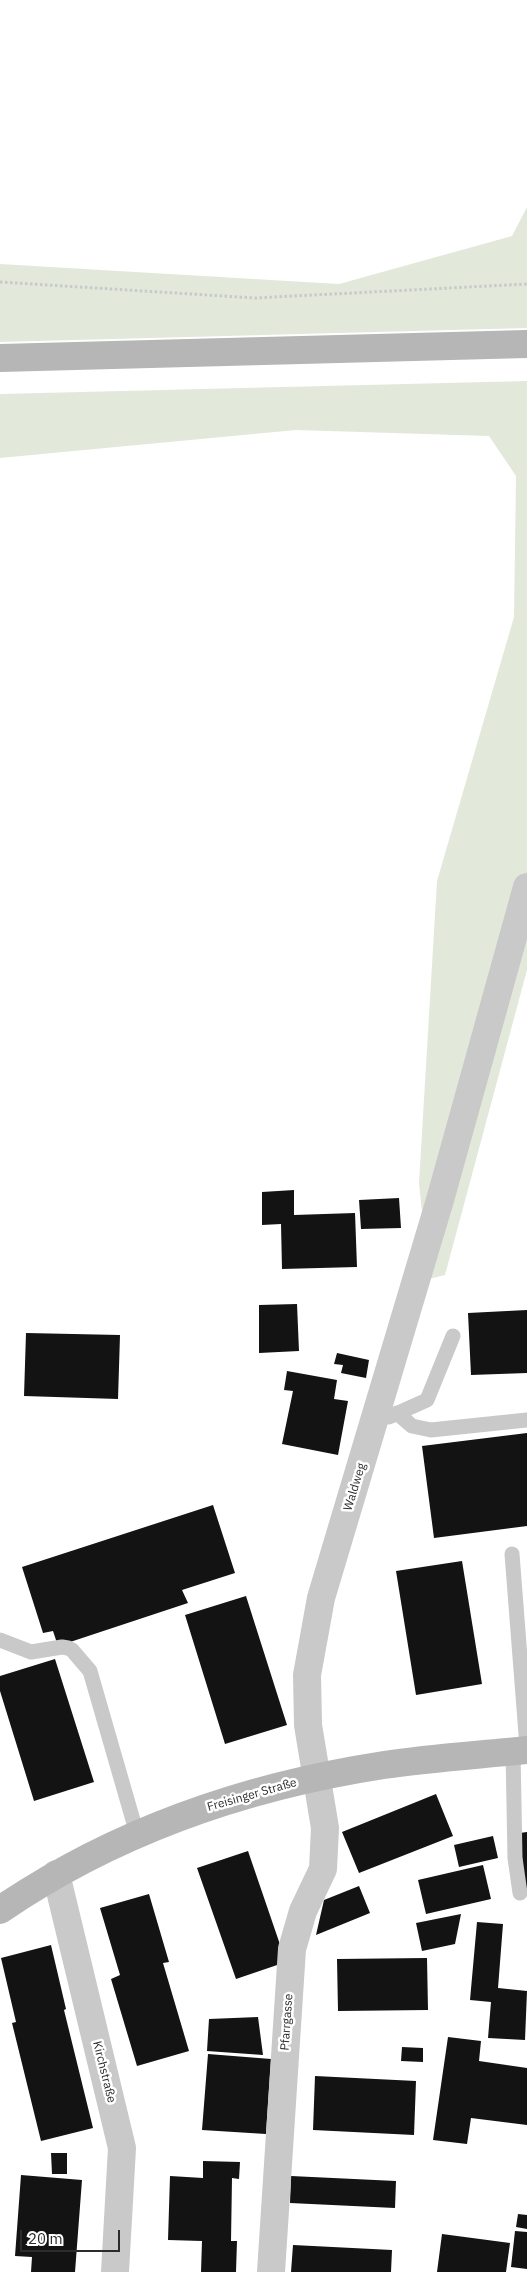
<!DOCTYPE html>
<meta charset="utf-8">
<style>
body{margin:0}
#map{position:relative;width:527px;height:2272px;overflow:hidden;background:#fff;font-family:"IBM Plex Sans",sans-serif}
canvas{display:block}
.scale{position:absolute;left:20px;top:2230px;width:100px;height:22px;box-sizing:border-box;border:2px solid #2c2c2c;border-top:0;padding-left:6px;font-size:15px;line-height:18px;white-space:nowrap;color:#2c2c2c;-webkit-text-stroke:4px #fff;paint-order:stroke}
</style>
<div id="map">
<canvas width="527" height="2272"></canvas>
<div class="scale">20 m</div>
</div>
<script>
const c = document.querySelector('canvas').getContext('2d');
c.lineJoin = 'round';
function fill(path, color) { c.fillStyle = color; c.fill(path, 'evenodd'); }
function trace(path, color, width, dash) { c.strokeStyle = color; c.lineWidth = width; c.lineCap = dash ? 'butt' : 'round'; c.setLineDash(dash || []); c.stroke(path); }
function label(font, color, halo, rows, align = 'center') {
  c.font = font + ' "IBM Plex Sans",sans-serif'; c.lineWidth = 5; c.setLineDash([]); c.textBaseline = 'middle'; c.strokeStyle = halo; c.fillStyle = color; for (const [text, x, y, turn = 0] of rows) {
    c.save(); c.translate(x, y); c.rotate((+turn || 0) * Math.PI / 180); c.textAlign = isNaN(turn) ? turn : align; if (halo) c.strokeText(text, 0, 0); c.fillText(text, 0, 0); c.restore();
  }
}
fill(new Path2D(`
 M527 207V328L0 342V264L339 284 512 236Z
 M527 381V970L445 1275 429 1279 419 1183 437 881 514 617 516 476 489 436 296 430 0 458V394Z`), '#e2e9db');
fill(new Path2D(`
 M294 1190V1215L355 1213 357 1267 282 1269 281 1224 262 1225V1192Z
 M399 1198 401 1228 361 1229 359 1200Z
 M297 1304 299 1351 259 1353V1305Z
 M527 1310V1373L471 1375 468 1313Z
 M26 1333 120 1335 118 1399 24 1396Z
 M337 1353 369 1360 366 1378 341 1373 343 1365 334 1364Z
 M287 1371 337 1380 334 1399 348 1401 338 1455 282 1444 293 1391 284 1390Z
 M527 1433V1526L434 1538 422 1446Z
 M213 1505 235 1573 182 1590 188 1603 58 1646 53 1631 43 1633 22 1567Z
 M462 1561 482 1684 416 1695 396 1571Z
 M246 1596 287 1725 225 1744 185 1615Z
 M55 1659 94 1782 34 1801 0 1691V1676Z
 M436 1794 453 1836 359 1873 342 1832Z
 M527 1832V1894L525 1892 520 1833Z
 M493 1836 498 1858 459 1867 454 1845Z
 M248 1851 286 1962 236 1979 197 1868Z
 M483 1865 491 1899 426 1914 418 1880Z
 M359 1886 370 1913 316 1935 324 1900Z
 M149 1894 169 1962 163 1963 189 2051 137 2066 111 1979 120 1975 100 1908Z
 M461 1914 455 1944 422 1951 416 1923Z
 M477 1922 503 1924 498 1988 527 1991 525 2040 488 2038 491 2002 470 2000Z
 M51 1945 66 2009 64 2010 93 2128 41 2141 12 2023 16 2022 1 1958Z
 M427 1958 428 2010 338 2011 337 1959Z
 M258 2017 263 2055 207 2051 209 2019Z
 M448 2037 481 2041 479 2061 527 2068V2125L471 2118 467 2144 433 2140Z
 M402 2047 423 2048V2062L401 2061Z
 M208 2054 271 2059 266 2134 202 2130Z
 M315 2076 416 2081 414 2135 313 2130Z
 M51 2153H67V2174H52Z
 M203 2161 240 2162 239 2179 232 2178 231 2241H237L236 2272H201L202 2241 168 2240 170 2176 203 2178Z
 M21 2175 82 2180 75 2272H31L32 2257 15 2256Z
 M291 2176 396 2181 395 2208 290 2203Z
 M518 2214 527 2215V2229L516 2227Z
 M515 2231 527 2232V2269L511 2267Z
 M442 2234 510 2243 506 2272H437Z
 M293 2245 392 2250 391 2272H291Z`), '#131313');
trace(new Path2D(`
 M0 282 255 298 527 284`), '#c9c9c9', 3, [2.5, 2.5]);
trace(new Path2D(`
 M397 1413 412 1426 431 1430 527 1420
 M389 1417 427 1400 453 1336
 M512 1554 527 1747
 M0 1640 31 1652 62 1647 68 1648 72 1650 90 1671 137 1834
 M513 1751 515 1858 520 1893`), '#c9c9c9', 15);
trace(new Path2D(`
 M56 1874 122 2148 115 2272
 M271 2272 292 1949 303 1911 323 1869 325 1828 308 1725 307 1675 321 1598 440 1200 527 887`), '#c9c9c9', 28);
trace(new Path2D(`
 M0 358 527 344
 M0 1910C114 1832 247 1786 384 1765 431 1758 479 1755 527 1750`), '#b6b6b6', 28);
label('12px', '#2c2c2c', '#fff', [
 ["Waldweg",355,1487,-73],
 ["Freisinger Straße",252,1795,-16],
 ["Pfarrgasse",287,2022,-86],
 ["Kirchstraße",104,2072,76]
]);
</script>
